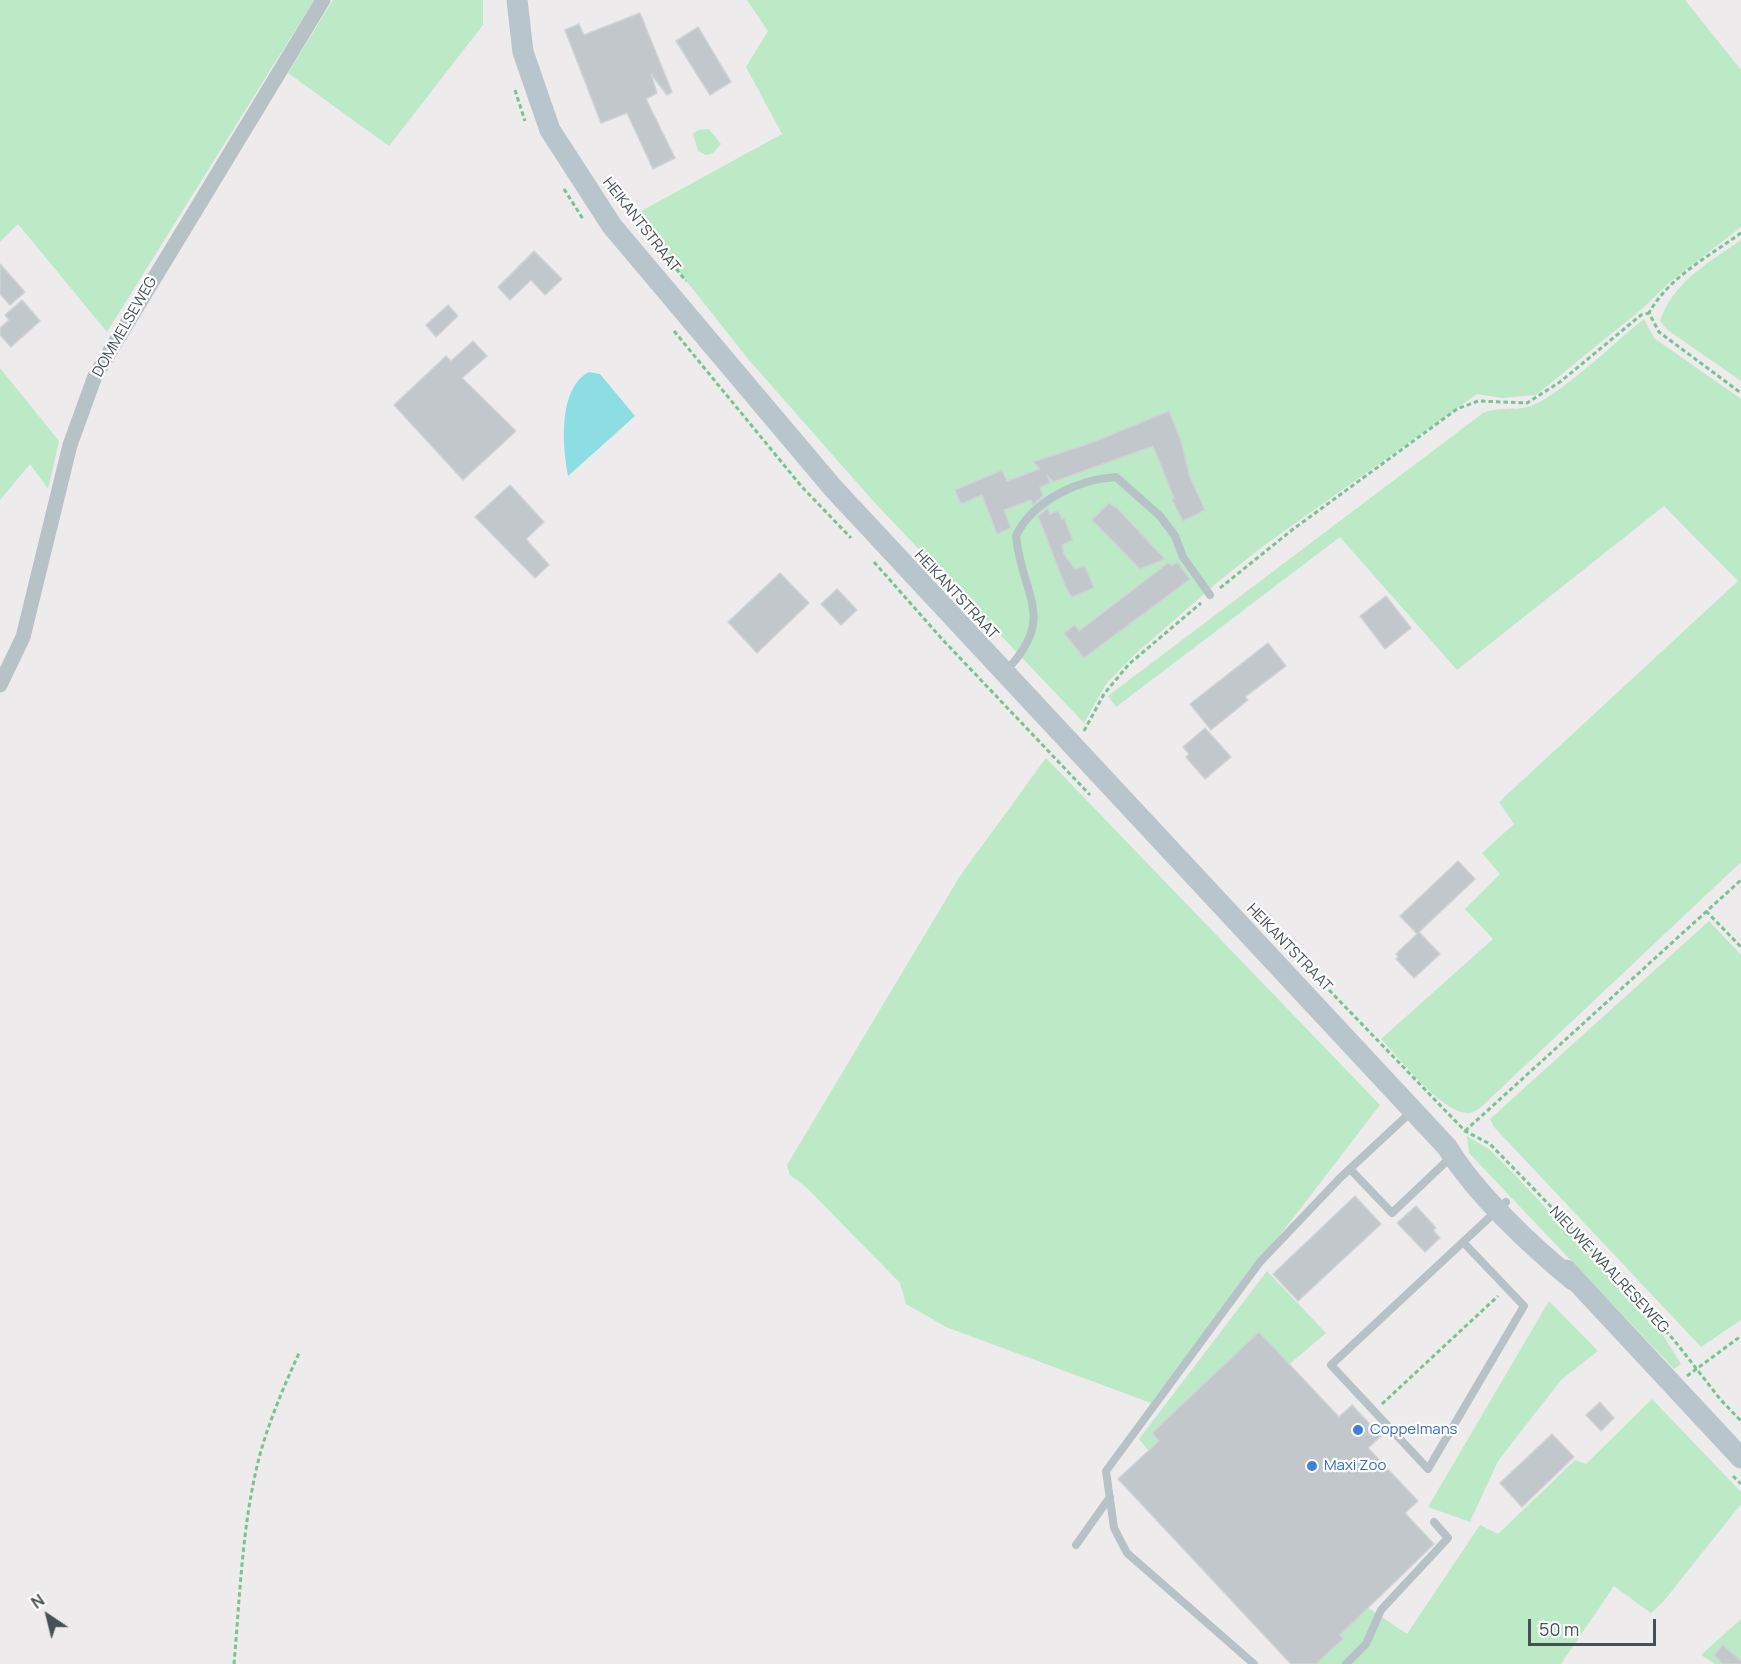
<!DOCTYPE html>
<style>
body{margin:0}
#map{position:relative;width:1741px;height:1664px;overflow:hidden;background:#eeebec;font-family:Manrope,sans-serif}
canvas{display:block}
.north{position:absolute;left:18px;top:1586px;width:60px;height:60px;-webkit-text-stroke:4px #fff;paint-order:stroke;rotate:325deg;font-size:16px;font-weight:700;line-height:24px;text-align:center;color:#455156}
.north::after{content:'';display:block;margin:auto;width:21px;height:27px;background:#455156;clip-path:polygon(50% 0,100% 100%,50% 72%,0 100%)}
.scale{position:absolute;left:1528px;top:1619px;width:128px;height:27px;box-sizing:border-box;border:3px solid #455156;border-top:0;padding-left:8px;font-size:18px;line-height:21px;white-space:nowrap;color:#455156;-webkit-text-stroke:4px #fff;paint-order:stroke}
</style>
<div id="map">
<canvas width="1741" height="1664"></canvas>
<div class="north">N</div>
<div class="scale">50 m</div>
</div>
<script>
const c = document.querySelector('canvas').getContext('2d');
c.lineJoin = 'round';
function fill(path, color) { c.fillStyle = color; c.fill(path, 'evenodd'); }
function trace(path, color, width, dash) { c.strokeStyle = color; c.lineWidth = width; c.lineCap = dash ? 'butt' : 'round'; c.setLineDash(dash || []); c.stroke(path); }
function label(font, color, halo, rows, align = 'center') {
  c.font = font + ' Manrope,sans-serif'; c.lineWidth = 4.5; c.setLineDash([]); c.textBaseline = 'middle'; c.strokeStyle = halo; c.fillStyle = color; for (const [text, x, y, turn = 0] of rows) {
    c.save(); c.translate(x, y); c.rotate((+turn || 0) * Math.PI / 180); c.textAlign = isNaN(turn) ? turn : align; if (halo) c.strokeText(text, 0, 0); c.fillText(text, 0, 0); c.restore();
  }
}
fill(new Path2D(`
 M0 0H314L107 332 18 224 0 242Z
 M333 0H483V25L389 146 288 73Z
 M747 0H1685L1741 70V227L1670 282 1643 308 1536 395 1502 398 1477 394 1266 544 1219 581 1134 655 1106 684 1084 723 875 503 749 360 634 215 782 134 746 67 768 31Z
 M709 129 721 144 713 153 706 155 698 151 693 134 698 130Z
 M1741 240V381L1669 331 1660 321C1673 282 1708 263 1741 240Z
 M1644 319 1654 338 1741 399V862L1498 1091C1491 1097 1482 1108 1473 1112 1449 1122 1398 1056 1381 1039L1493 939 1465 909 1500 874 1482 853 1514 824 1499 802 1738 581 1664 506 1457 670 1340 537 1116 707 1108 696 1483 413C1498 406 1513 411 1528 407 1558 398 1616 341 1644 319Z
 M0 368 59 441 48 489 30 464 0 500Z
 M1046 758 1380 1105 1151 1403 946 1327 906 1304 900 1283 807 1188 790 1175 787 1165 960 876Z
 M1709 921 1741 955V1320L1701 1347 1494 1127 1490 1119Z
 M1467 1136 1490 1150 1516 1176 1663 1335 1681 1364 1674 1369 1469 1153Z
 M1267 1271 1326 1333 1285 1368 1196 1509 1139 1439Z
 M1549 1301 1598 1351 1561 1380 1498 1461 1470 1522 1428 1507Z
 M1652 1399 1741 1492V1504L1663 1602 1651 1613 1614 1586 1561 1664H1301L1361 1603 1407 1634 1480 1525 1498 1534 1575 1460 1586 1464Z
 M1741 1619V1664H1715L1701 1655Z`), '#bce9c6');
fill(new Path2D(`
 M589 372 600 374 635 416 568 476C562 446 558 388 589 372Z`), '#8ddee2');
const building = new Path2D(`
 M640 13 672 92 667 95 651 74 657 93 646 99 675 158 653 169 627 113 601 123 565 30 579 24 584 35Z
 M698 27 731 82 710 95 676 41Z
 M534 251 562 279 545 295 531 280 510 300 498 287Z
 M0 264 25 292 10 305 0 294Z
 M22 300 40 321 11 347 0 335V328L9 320 5 315Z
 M448 305 458 316 436 337 426 325Z
 M473 341 487 356 462 378 516 431 463 480 394 405 446 356 451 361Z
 M1169 411 1181 441 1190 477 1205 510 1183 521 1172 500 1174 498 1153 446 1053 482 1047 475 1050 483 1040 487 1043 496 1033 505 1031 500 1004 510 1011 528 997 534 982 495 961 504 955 490 1002 470 1007 481 1040 469 1033 462 1091 443Z
 M510 485 544 522 526 539 549 565 535 578 475 517Z
 M1109 503 1118 509 1165 559 1140 569 1092 520Z
 M1048 508 1050 514 1058 511 1062 519 1064 518 1073 540 1062 545 1064 554 1075 569 1085 566 1094 588 1072 597 1066 588 1038 516Z
 M1177 562 1190 579 1084 658 1064 633 1075 625 1079 631 1168 563 1172 566Z
 M780 573 809 603 757 653 728 622Z
 M837 589 857 610 841 625 821 604Z
 M1386 596 1411 628 1385 649 1360 616Z
 M1268 643 1286 666 1245 697 1248 700 1211 730 1190 704Z
 M1205 728 1231 757 1205 779 1186 757 1189 754 1183 747Z
 M1458 861 1475 879 1419 932 1440 954 1414 978 1396 959 1398 957 1396 954 1417 934 1400 916Z
 M1355 1196 1381 1224 1298 1301 1273 1274Z
 M1416 1206 1436 1228 1433 1230 1440 1238 1425 1252 1397 1223Z
 M1259 1332 1339 1417 1352 1405 1381 1436 1368 1448 1418 1501 1405 1513 1434 1544 1340 1635 1343 1639 1316 1664H1291L1118 1479 1159 1441 1152 1433Z
 M1600 1402 1614 1418 1601 1431 1586 1415Z
 M1552 1434 1574 1457 1522 1507 1500 1483Z
 M1723 1645 1741 1661V1664H1723L1714 1655Z`);
fill(building, '#c2c7cb');
trace(building, '#d0d3d6', 1.5);
trace(new Path2D(`
 M515 90 525 121
 M564 189 583 219
 M615 193 686 281
 M1741 233C1709 256 1668 278 1649 313L1659 332 1741 393
 M674 331 802 487 851 538
 M874 562 942 639 1090 795
 M1220 588 1292 530 1457 409 1478 401 1527 403 1560 382 1641 315 1649 313
 M1084 731 1104 694 1129 664 1201 603
 M1706 911 1741 947
 M1329 990 1465 1131 1490 1144 1563 1219 1674 1340 1720 1399 1741 1421
 M1465 1131 1741 880
 M1687 1376 1741 1336
 M1382 1404 1498 1296
 M1733 1476 1741 1484
 M234 1664C240 1596 242 1525 259 1458 269 1421 284 1386 300 1351`), '#78c392', 3, [4.5, 3]);
trace(new Path2D(`
 M1005 672C1058 617 1022 597 1016 536 1032 501 1079 479 1116 477L1160 516 1175 536 1183 557 1210 595
 M1350 1169 1392 1213 1451 1157
 M1463 1242 1524 1306 1428 1469 1331 1365C1389 1311 1448 1256 1506 1202
 M1076 1545 1110 1497
 M1254 1664 1127 1553 1114 1528 1106 1471 1260 1262 1340 1178 1412 1111
 M1346 1664 1366 1644 1381 1610 1448 1538 1434 1522`), '#b7c2c6', 8);
trace(new Path2D(`
 M0 685 23 637 70 445 95 376 323 0`), '#b7c2c6', 15);
trace(new Path2D(`
 M517 0 523 52 550 130 612 226 833 488 1447 1147C1476 1194 1530 1245 1573 1280
 M1566 1270 1741 1458`), '#b8c5cc', 21);
for (const [x, y, r, color] of [
 [1358,1430,6,"#3f7fe0"],
 [1312,1466,6,"#3f7fe0"]
]) { const dot = new Path2D(); dot.arc(x, y, r, 0, 2 * Math.PI); c.fillStyle = color; c.fill(dot); trace(dot, '#fff', 2); }
label('15px', '#455156', '#fff', [
 ["HEIKANTSTRAAT",641,225,52],
 ["DOMMELSEWEG",125,327,-60],
 ["HEIKANTSTRAAT",956,595,47],
 ["HEIKANTSTRAAT",1289,948,46],
 ["NIEUWE WAALRESEWEG",1609,1270,47]
]);
label('15px', '#366cbe', '#fff', [
 ["Coppelmans",1370,1430],
 ["Maxi Zoo",1324,1466]
], 'left');
</script>
